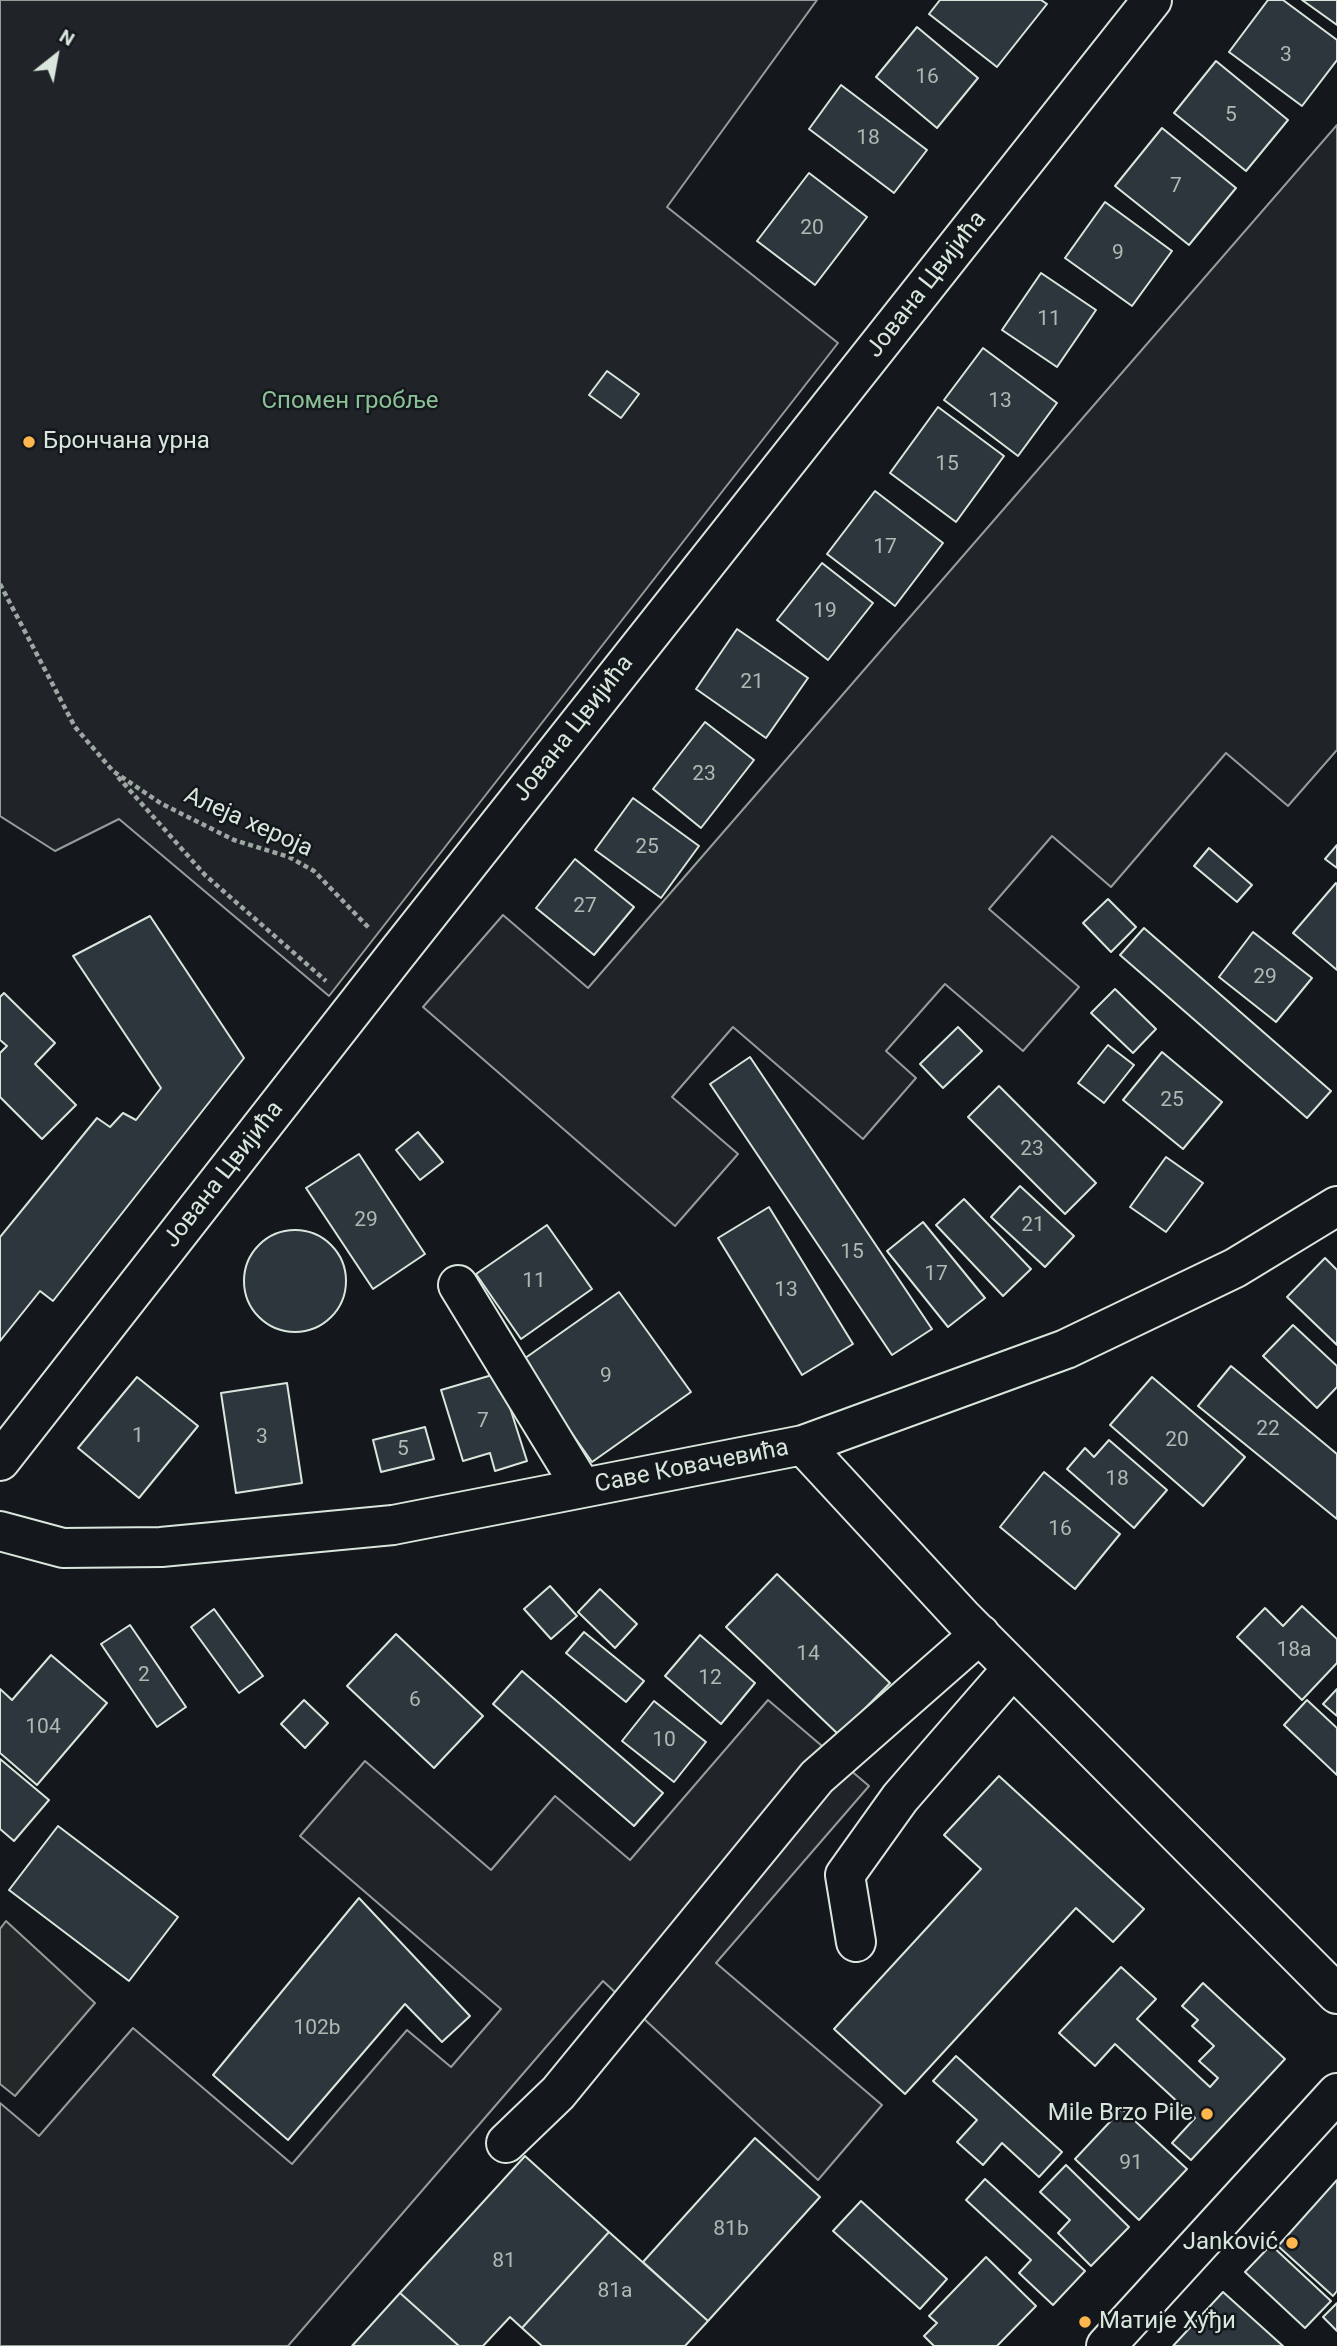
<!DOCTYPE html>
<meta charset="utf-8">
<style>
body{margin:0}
#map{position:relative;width:1337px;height:2346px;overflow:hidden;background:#14181c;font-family:Roboto,sans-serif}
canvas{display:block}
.north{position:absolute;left:21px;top:21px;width:70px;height:70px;-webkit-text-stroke:5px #14181c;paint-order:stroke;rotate:31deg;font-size:19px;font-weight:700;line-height:28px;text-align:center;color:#d8e6dc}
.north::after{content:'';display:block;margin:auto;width:24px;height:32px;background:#d8e6dc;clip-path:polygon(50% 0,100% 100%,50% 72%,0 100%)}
</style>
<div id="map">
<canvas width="1337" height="2346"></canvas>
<div class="north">N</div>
</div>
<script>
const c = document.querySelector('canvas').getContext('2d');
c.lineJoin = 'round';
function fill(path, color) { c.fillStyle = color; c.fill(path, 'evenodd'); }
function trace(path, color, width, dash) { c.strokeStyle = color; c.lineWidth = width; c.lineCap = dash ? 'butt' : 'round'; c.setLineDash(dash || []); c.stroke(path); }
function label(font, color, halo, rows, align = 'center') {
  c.font = font + ' Roboto,sans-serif'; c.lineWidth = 5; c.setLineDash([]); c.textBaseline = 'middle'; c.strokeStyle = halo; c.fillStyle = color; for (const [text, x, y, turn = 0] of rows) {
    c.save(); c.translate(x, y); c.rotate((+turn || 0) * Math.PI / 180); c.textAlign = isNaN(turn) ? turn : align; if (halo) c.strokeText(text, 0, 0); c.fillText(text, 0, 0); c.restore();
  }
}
const green = new Path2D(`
 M0 0H817L667 207 838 343 329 996 119 819 55 851 0 816Z
 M1337 125V750L1288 806 1226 753 1111 887 1052 836 989 909 1079 987 1023 1051 945 984 886 1051 916 1078 863 1139 733 1027 672 1097 738 1154 675 1226 423 1007 503 915 588 988Z
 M768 1700 869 1786 716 1963 882 2105 818 2180 603 1981 288 2346H0V2103L39 2136 133 2028 292 2164 407 2030 451 2067 501 2009 300 1836 365 1761 491 1870 555 1796 630 1860Z`);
fill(green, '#202428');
trace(green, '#939e99', 2);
const parking = new Path2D(`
 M6 1921 95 2003 15 2096 0 2084V1929Z`);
fill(parking, '#24282b');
trace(parking, '#939e99', 2);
const building = new Path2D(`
 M940 0H1041L1047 4 997 67 929 14Z
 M1268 0H1283L1337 40V60L1302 106 1229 52Z
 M1302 0H1337V25Z
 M917 27 978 78 937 128 876 77Z
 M1216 61 1288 120 1246 171 1174 113Z
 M841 85 927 150 894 193 809 129Z
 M1162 128 1236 188 1189 245 1115 186Z
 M809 173 867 217 815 285 757 241Z
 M1105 202 1172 251 1132 306 1065 258Z
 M1041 273 1096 310 1057 367 1002 330Z
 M983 348 1057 403 1018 456 944 400Z
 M607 371 639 394 621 418 589 395Z
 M938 407 1004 456 956 522 890 473Z
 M875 491 943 543 895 606 827 554Z
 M822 563 873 603 828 660 777 620Z
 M737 629 808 678 766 738 696 689Z
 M705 722 754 760 701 828 653 789Z
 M633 798 699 846 661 898 595 850Z
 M1337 845V868L1325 859Z
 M1209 848 1252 885 1237 902 1194 866Z
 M575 859 634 907 594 955 536 908Z
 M1336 883 1337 884V970L1293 933Z
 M1108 899 1136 927 1111 952 1083 923Z
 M150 916 244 1058 53 1301 40 1291 0 1341V1237L97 1118 110 1127 123 1113 136 1120 161 1088 73 956Z
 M1144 928 1331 1091 1307 1118 1120 955Z
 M1253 932 1312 978 1276 1022 1219 977Z
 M1115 989 1156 1029 1133 1053 1091 1013Z
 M4 993 55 1043 35 1064 76 1105 42 1139 0 1097V1053L7 1046 0 1040V997Z
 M958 1027 982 1051 943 1088 920 1064Z
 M1108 1045 1134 1065 1104 1103 1078 1083Z
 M1162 1052 1222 1102 1183 1149 1123 1100Z
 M750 1057 932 1329 892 1355 710 1084Z
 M999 1086 1096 1183 1065 1214 968 1117Z
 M418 1132 443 1162 420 1180 396 1150Z
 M359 1154 425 1254 373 1289 306 1188Z
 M1166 1157 1203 1183 1166 1232 1130 1207Z
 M1020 1186 1074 1236 1045 1267 991 1217Z
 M964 1199 1031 1269 1003 1296 936 1225Z
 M769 1207 853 1344 802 1375 718 1238Z
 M923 1222 985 1298 948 1327 887 1251Z
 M547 1225 592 1289 521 1339 476 1274Z
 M244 1281a51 51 0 1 1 102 0a51 51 0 1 1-102 0Z
 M1325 1258 1337 1270V1345L1287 1297Z
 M619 1292 691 1392 592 1462 521 1361Z
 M1293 1325 1337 1366V1387L1317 1408 1263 1356Z
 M1231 1366 1337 1454V1519L1198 1406Z
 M499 1373 527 1461 495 1471 490 1453 463 1461 441 1390Z
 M137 1377 198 1426 139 1498 78 1448Z
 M1152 1377 1245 1457 1203 1506 1110 1425Z
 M287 1383 302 1483 236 1493 221 1393Z
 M425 1427 434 1459 381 1472 373 1440Z
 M1109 1440 1167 1490 1134 1528 1067 1469 1085 1448 1094 1457Z
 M1044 1472 1120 1534 1075 1589 1000 1527Z
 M777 1574 890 1683 839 1735 726 1627Z
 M550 1586 577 1616 551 1639 524 1609Z
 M600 1589 637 1624 615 1648 578 1612Z
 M1302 1606 1337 1639V1663L1302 1700 1237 1637 1265 1608 1283 1626Z
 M214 1609 263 1676 239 1693 191 1627Z
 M130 1625 186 1707 157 1727 101 1644Z
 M584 1632 644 1681 626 1702 566 1653Z
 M396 1634 483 1716 434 1768 347 1686Z
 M700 1635 755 1683 721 1724 665 1676Z
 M51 1655 107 1703 37 1785 0 1753V1689L12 1700Z
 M522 1671 663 1793 634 1826 493 1704Z
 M1337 1689V1716L1323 1704Z
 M304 1700 328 1723 305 1748 281 1724Z
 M1307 1700 1337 1728V1775L1284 1725Z
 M654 1701 706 1742 674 1782 622 1741Z
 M0 1759 49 1800 14 1841 0 1829Z
 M999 1776 1144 1909 1113 1942 1076 1908 905 2094 834 2029 981 1869 944 1835Z
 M58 1826 178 1917 129 1981 9 1890Z
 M359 1898 470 2016 442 2042 405 2004 288 2140 213 2075Z
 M1121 1967 1156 1999 1137 2019 1210 2087 1218 2078 1199 2061 1214 2046 1192 2026 1198 2020 1182 2006 1203 1983 1285 2059 1191 2160 1172 2143 1195 2118 1115 2044 1095 2066 1059 2033Z
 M956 2056 1062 2152 1039 2177 1002 2143 983 2165 957 2142 977 2120 933 2081Z
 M1122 2109 1187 2169 1139 2220 1075 2159Z
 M755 2138 820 2197 708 2321 643 2262Z
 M525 2156 609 2232 522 2328 510 2317 483 2346H459L400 2293Z
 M1066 2165 1129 2227 1091 2266 1058 2233 1070 2220 1040 2192Z
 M985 2179 1085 2271 1053 2305 1019 2273 1031 2260 966 2200Z
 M1337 2180V2291L1333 2296 1278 2246Z
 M861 2201 947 2279 920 2309 833 2231Z
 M609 2232 708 2321 685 2346H542L522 2328Z
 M1271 2245 1331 2301 1305 2328 1245 2272Z
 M986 2257 1036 2306 997 2346H934L924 2336 937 2323 929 2316Z
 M1223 2292 1283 2346H1173Z
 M400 2293 459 2346H352Z
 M1337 2303V2331L1323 2317Z`);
fill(building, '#2c363c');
trace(building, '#d8e6dc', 2);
const minor = new Path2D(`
 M458 1285 582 1488
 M803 1445 962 1617 1337 1994
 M0 1461 395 956 1152 0
 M0 1531 63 1548 161 1547 393 1525 803 1445 1066 1349 1235 1268 1337 1206
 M856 1942 845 1875 900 1798 1013 1668
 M506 2143 558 2093 817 1777 980 1634
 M1106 2346 1337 2093`);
trace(minor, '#d8e6dc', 42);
trace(new Path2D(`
 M0 584 75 727 113 771 162 804 234 840 289 857 314 871 369 928
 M118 777 205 875 326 981`), '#9da8a2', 4.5, [5, 3.5]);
trace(minor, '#14181c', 38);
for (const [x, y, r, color] of [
 [29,442,7,"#ffb74d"],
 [1207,2114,7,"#ffb74d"],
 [1292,2243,7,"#ffb74d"],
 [1085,2322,7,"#ffb74d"]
]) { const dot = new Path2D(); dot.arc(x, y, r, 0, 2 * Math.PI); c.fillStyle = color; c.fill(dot); trace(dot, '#14181c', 2.5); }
label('21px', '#adbab4', null, [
 ["3",1286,56],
 ["16",927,78],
 ["5",1231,116],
 ["18",868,139],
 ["7",1176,187],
 ["20",812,229],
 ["9",1118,254],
 ["11",1049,320],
 ["13",1000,402],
 ["15",947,465],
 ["17",885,548],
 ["19",825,612],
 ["21",752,683],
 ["23",704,775],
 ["25",647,848],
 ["27",585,907],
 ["29",1265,978],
 ["25",1172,1101],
 ["23",1032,1150],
 ["29",366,1221],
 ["21",1033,1226],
 ["15",852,1253],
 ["17",936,1275],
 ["11",534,1282],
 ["13",786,1291],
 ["9",606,1377],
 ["7",483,1422],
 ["22",1268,1430],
 ["1",138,1437],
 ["3",262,1438],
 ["20",1177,1441],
 ["5",403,1450],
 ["18",1117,1480],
 ["16",1060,1530],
 ["18a",1294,1651],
 ["14",808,1655],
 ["2",144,1676],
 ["12",710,1679],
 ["6",415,1701],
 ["104",43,1728],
 ["10",664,1741],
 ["102b",317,2029],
 ["91",1131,2164],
 ["81b",731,2230],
 ["81",504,2262],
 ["81a",615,2292]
]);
label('24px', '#d8e6dc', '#14181c', [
 ["Јована Цвијића",927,285,-52],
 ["Јована Цвијића",574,729,-52],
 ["Алеја хероја",248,823,24],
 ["Јована Цвијића",224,1175,-52],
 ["Саве Ковачевића",692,1467,-11]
]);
label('24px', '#8ac095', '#14181c', [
 ["Спомен гробље",350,402]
]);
label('24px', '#d8e6dc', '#14181c', [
 ["Брончана урна",43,442],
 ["Mile Brzo Pile",1193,2114,"right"],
 ["Janković",1278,2243,"right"],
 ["Матије Хуђи",1099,2322]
], 'left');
</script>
